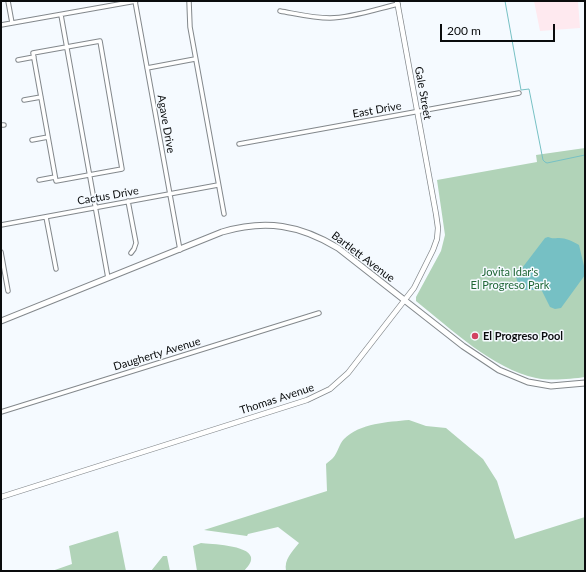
<!DOCTYPE html>
<style>
body{margin:0}
#map{position:relative;width:586px;height:572px;overflow:hidden;background:#f5faff;font-family:Lato,sans-serif}
canvas{display:block}
.frame{position:absolute;inset:0;border:2px solid #0a0c0d;pointer-events:none}
.scale{position:absolute;left:440px;top:24px;width:115px;height:18px;box-sizing:border-box;border:2px solid #0a0c0d;border-top:0;padding-left:5px;font-size:12px;line-height:14px;white-space:nowrap;color:#0a0c0d;-webkit-text-stroke:3px #f5faff;paint-order:stroke}
</style>
<div id="map">
<canvas width="586" height="572"></canvas>
<div class="frame"></div>
<div class="scale">200 m</div>
</div>
<script>
const c = document.querySelector('canvas').getContext('2d');
c.lineJoin = 'round';
function fill(path, color) { c.fillStyle = color; c.fill(path, 'evenodd'); }
function trace(path, color, width, dash) { c.strokeStyle = color; c.lineWidth = width; c.lineCap = dash ? 'butt' : 'round'; c.setLineDash(dash || []); c.stroke(path); }
function label(font, color, halo, rows, align = 'center') {
  c.font = font + ' Lato,sans-serif'; c.lineWidth = 3; c.setLineDash([]); c.textBaseline = 'middle'; c.strokeStyle = halo; c.fillStyle = color; for (const [text, x, y, turn = 0] of rows) {
    c.save(); c.translate(x, y); c.rotate((+turn || 0) * Math.PI / 180); c.textAlign = isNaN(turn) ? turn : align; if (halo) c.strokeText(text, 0, 0); c.fillText(text, 0, 0); c.restore();
  }
}
fill(new Path2D(`
 M534 1H578L580 28 540 31Z`), '#fee9ef');
fill(new Path2D(`
 M585 148V377C572 379 549 381 536 378 493 369 451 329 416 301V297L441 251 445 235 437 180 537 162 536 155Z
 M409 420 426 426 446 428 483 459 497 481 515 539 585 517V571H286C284 559 292 552 299 543L278 527 248 534 247 536 204 530 327 491 326 464C328 462 331 460 333 458 338 452 339 444 344 439 360 423 388 422 409 420Z
 M118 531 126 571H52L72 564 69 546Z
 M201 543C211 544 248 545 251 557 252 563 247 567 244 571H197L193 546Z
 M163 556H167L170 571H151Z`), '#b1d3b8');
fill(new Path2D(`
 M548 237C553 239 554 238 559 238 566 238 572 241 579 245L584 266 585 275 561 308 555 309 550 307 542 291C527 287 520 297 516 276L545 238Z`), '#76c0c4');
trace(new Path2D(`
 M505 1 521 90 529 89 543 160 545 162 547 163 585 155`), '#76c0c4', 1);
const minor = new Path2D(`
 M8 1 12 23
 M135 1 180 250
 M189 1 190 27 224 214
 M280 11C297 14 313 18 330 18 351 18 377 9 398 4
 M61 15 108 278
 M1 25 136 1
 M100 41 122 169 56 181 33 53Z
 M18 60 34 57
 M147 68 195 59
 M24 100 41 97
 M1 125H4
 M32 140 48 137
 M239 144 519 93
 M39 180 55 177
 M128 201 136 243 134 249 131 253
 M46 217 56 269
 M1 225 218 185
 M1 252 8 291
 M1 412 319 313`);
const tertiary = new Path2D(`
 M1 497 307 400 330 389 348 373 414 288 433 250 437 239 438 228 436 214 397 1`);
const secondary = new Path2D(`
 M1 321 222 232C266 219 300 225 338 248L463 346 499 370 528 382 551 386 585 383`);
trace(minor, '#83888c', 5.5);
trace(tertiary, '#83888c', 6);
trace(secondary, '#83888c', 7);
trace(minor, '#fff', 3.5);
trace(tertiary, '#fff', 4.5);
trace(secondary, '#fff', 5);
for (const [x, y, r, color] of [
 [475,336,4,"#d24262"]
]) { const dot = new Path2D(); dot.arc(x, y, r, 0, 2 * Math.PI); c.fillStyle = color; c.fill(dot); trace(dot, '#f5faff', 1.5); }
label('11px', '#0a0c0d', '#f5faff', [
 ["Gale Street",423,93,80],
 ["East Drive",377,110,-10],
 ["Agave Drive",166,124,80],
 ["Cactus Drive",108,196,-10],
 ["Bartlett Avenue",363,257,37],
 ["Daugherty Avenue",157,354,-17],
 ["Thomas Avenue",277,399,-18]
]);
label('11px', '#216737', '#f5faff', [
 ["Jovita Idar's",510,272],
 ["El Progreso Park",510,285]
]);
label('bold 11px', '#0a0c0d', '#f5faff', [
 ["El Progreso Pool",483,336]
], 'left');
</script>
